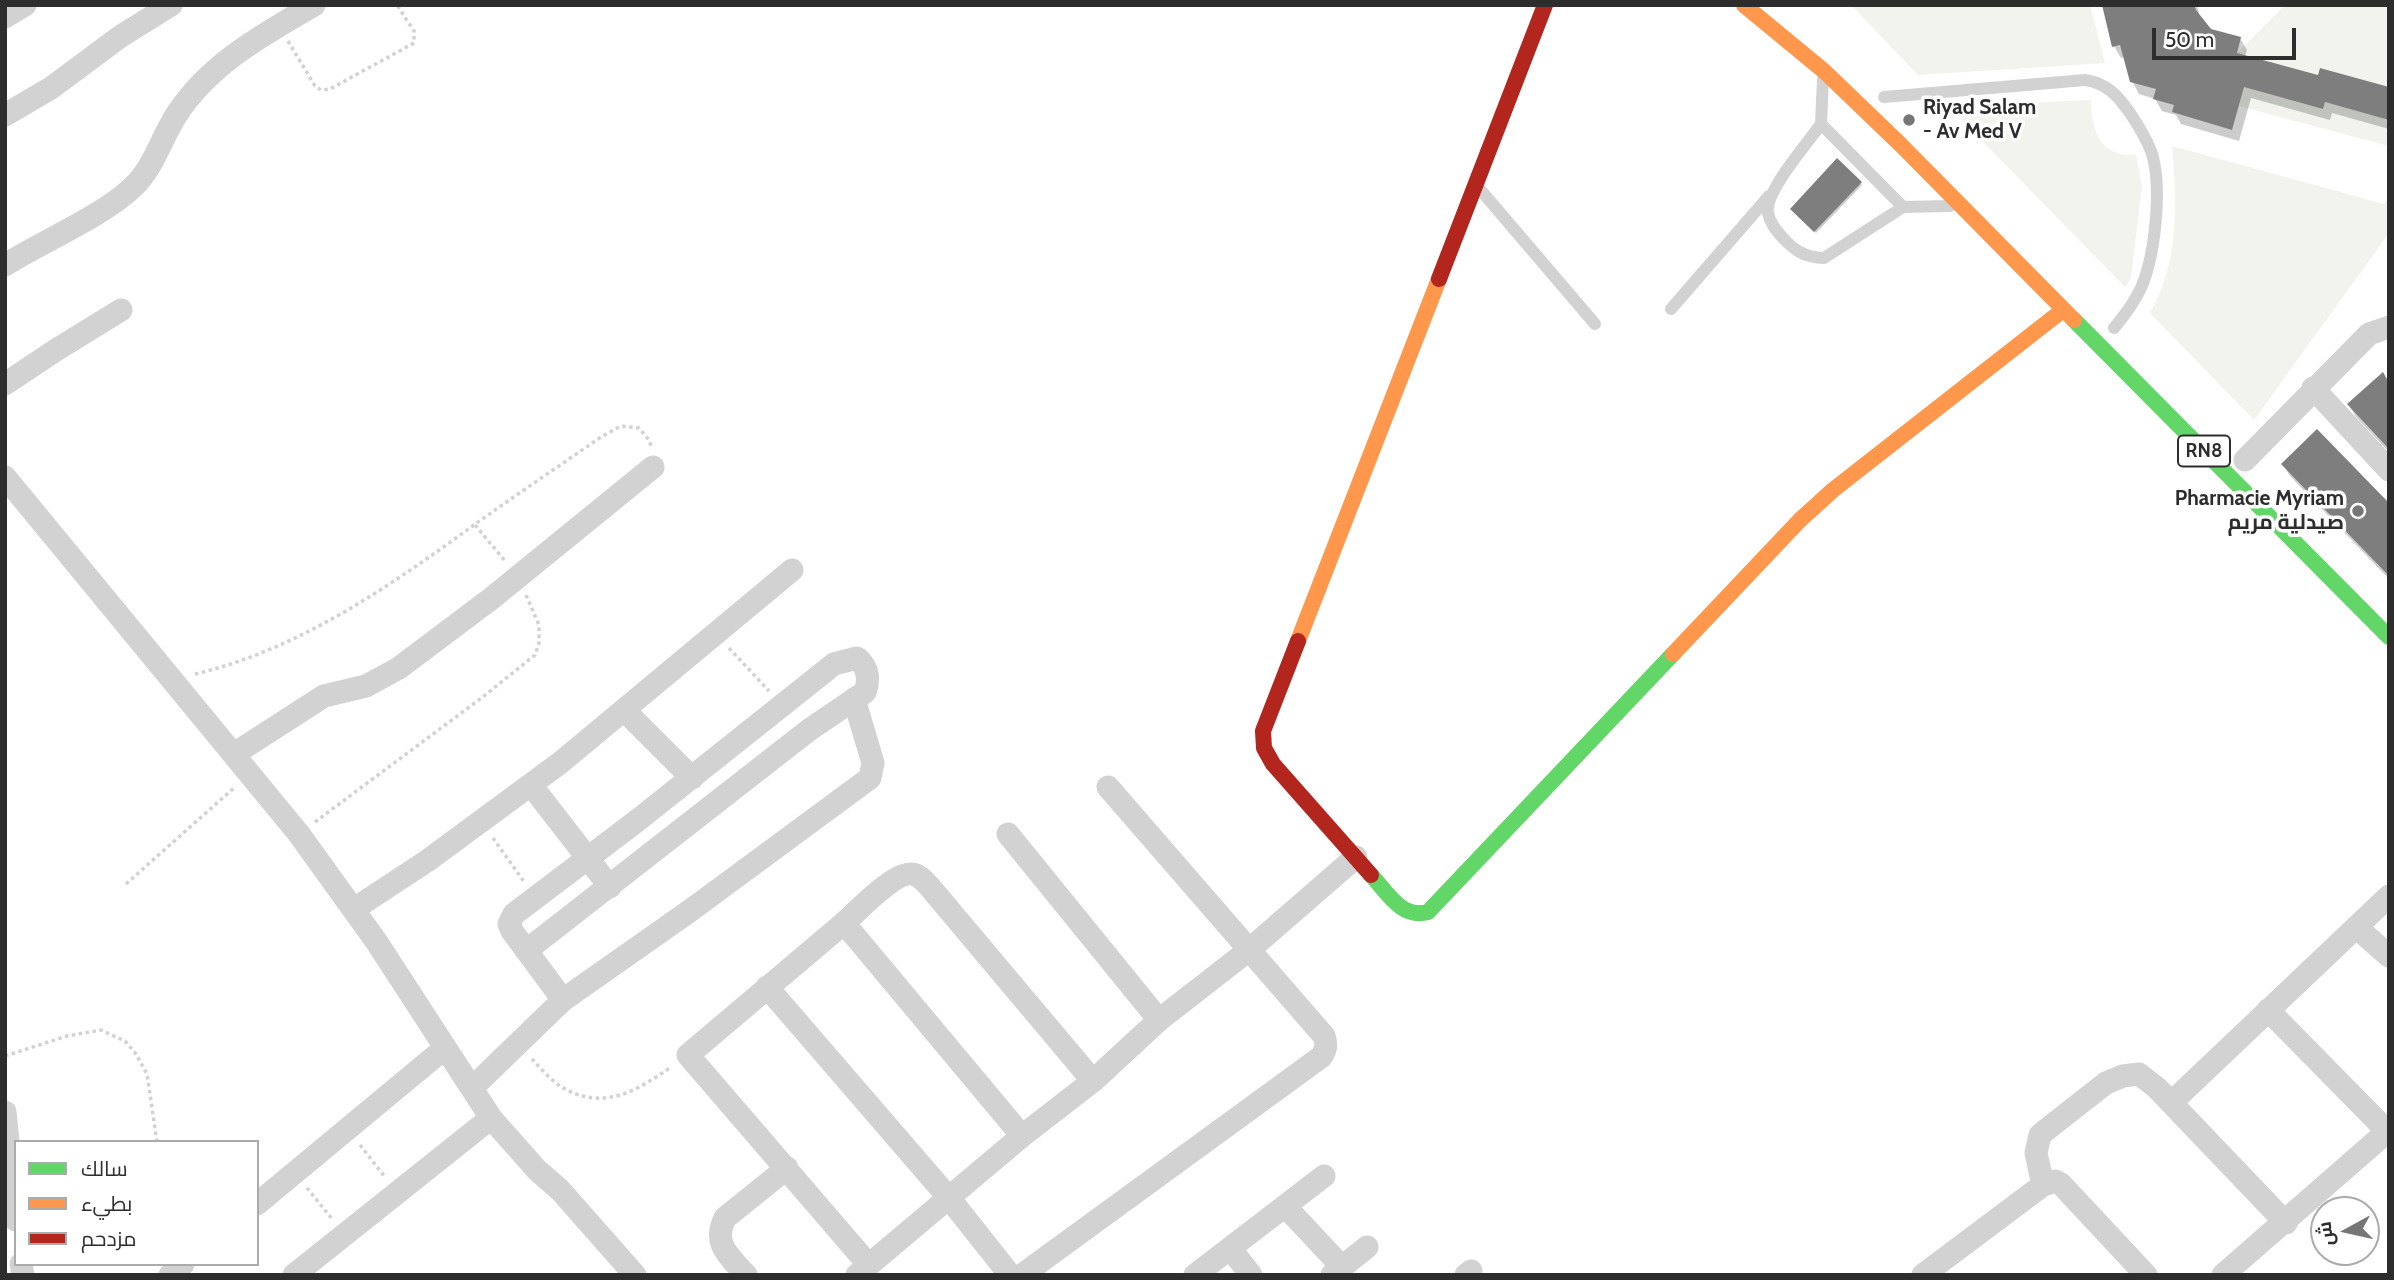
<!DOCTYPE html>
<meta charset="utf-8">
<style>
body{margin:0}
#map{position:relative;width:2394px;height:1280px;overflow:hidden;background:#fff;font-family:Cabin,Cairo,sans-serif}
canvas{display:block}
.frame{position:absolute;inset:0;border:7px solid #2d2d2d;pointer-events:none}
.legend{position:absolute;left:14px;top:1140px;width:245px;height:126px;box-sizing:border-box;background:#fff;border:2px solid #ababab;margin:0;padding:9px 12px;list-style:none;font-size:21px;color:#2d2d2d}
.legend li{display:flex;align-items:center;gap:14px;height:35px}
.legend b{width:35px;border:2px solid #ababab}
.north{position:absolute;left:2310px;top:1196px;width:70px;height:70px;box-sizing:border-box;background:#fff;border:2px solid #ababab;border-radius:50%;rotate:262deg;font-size:19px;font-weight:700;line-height:28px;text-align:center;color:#2d2d2d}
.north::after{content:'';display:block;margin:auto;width:24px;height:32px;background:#767676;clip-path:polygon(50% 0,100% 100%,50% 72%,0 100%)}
.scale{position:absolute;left:2152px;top:28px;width:144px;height:32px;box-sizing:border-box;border:4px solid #2d2d2d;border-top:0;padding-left:9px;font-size:21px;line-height:24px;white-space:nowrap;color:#2d2d2d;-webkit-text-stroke:5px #fff;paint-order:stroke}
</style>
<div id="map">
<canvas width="2394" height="1280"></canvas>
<div class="frame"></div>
<ul class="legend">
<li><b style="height:9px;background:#63d668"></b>سالك</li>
<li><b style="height:9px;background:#ff974d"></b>بطيء</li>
<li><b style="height:9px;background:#b3261e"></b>مزدحم</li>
</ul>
<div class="north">ش</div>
<div class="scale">50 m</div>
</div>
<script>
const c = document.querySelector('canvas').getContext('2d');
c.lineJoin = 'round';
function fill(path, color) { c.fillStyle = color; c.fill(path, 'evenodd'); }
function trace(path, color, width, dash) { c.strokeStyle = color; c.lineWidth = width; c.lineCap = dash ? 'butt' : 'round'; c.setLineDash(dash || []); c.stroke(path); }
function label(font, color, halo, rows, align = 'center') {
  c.font = font + ' Cabin,Cairo,sans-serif'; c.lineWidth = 7; c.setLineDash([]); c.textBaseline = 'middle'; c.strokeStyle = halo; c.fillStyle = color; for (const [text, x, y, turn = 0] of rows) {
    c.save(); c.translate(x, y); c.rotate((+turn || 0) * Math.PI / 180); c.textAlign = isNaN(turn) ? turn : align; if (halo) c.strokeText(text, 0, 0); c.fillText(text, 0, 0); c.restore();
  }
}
fill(new Path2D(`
 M1851 5H2090L2105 63 1918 75Z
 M2285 5H2389V87L2320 68 2318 75 2237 53Z
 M2244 87 2323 109 2325 102 2389 120V146L2239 106Z
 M2091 100C2092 131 2099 157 2136 155L2142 186 2131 278 2125 287 1952 110 1963 106Z
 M2172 146 2384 204 2389 197V233L2254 420 2150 313C2180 261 2177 204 2172 146Z`), '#f1f3ec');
fill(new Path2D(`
 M2103 5H2197L2200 18 2210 30 2240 38 2247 50 2245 57 2319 77 2389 89V129L2332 113 2330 120 2251 98 2239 141 2181 124 2176 115 2162 111 2155 99 2139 94 2132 81 2125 57 2121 58 2114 46Z
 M1860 183 1862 185 1816 233 1793 211Z
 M2389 386V452L2356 417 2349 405Z
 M2283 464 2389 505V579L2290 476Z`), '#0003');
fill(new Path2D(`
 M2102 5H2194L2196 10 2211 29 2241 37 2237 53 2318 75 2320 68 2389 87V120L2325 102 2323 109 2244 87 2232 130 2172 112 2174 105 2153 99 2156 89 2130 82 2120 45 2112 47Z
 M1837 158 1862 182 1814 232 1790 209Z
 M2383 372 2389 383V449L2347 404Z
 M2317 429 2389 503V576L2281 464Z`), '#7e7e7e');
trace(new Path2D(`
 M288 41 315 86 321 90 330 89 414 43V31L397 5
 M475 525 506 562
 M729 648 769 691
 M195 674C298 650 390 586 474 525 516 495 559 466 601 437L621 426 639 428 649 440 652 448
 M315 822 484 696 535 655 539 643V625L526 595
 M493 838 525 883
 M126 884 235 787
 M5 1056 67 1036 101 1030 125 1041 136 1054 147 1074 157 1142
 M532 1059C540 1068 550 1079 560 1086 602 1112 635 1092 671 1067
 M360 1145 385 1177
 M307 1188 333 1220`), '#d2d2d2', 3.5, [3.5, 3.5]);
trace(new Path2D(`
 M1823 79 1821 124 1903 207 1950 206
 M1884 97 2085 80C2107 83 2118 96 2130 113 2138 125 2146 138 2151 151 2163 185 2155 256 2141 288 2134 303 2125 315 2114 328
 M1821 124C1808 143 1764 192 1768 213 1770 223 1776 230 1782 237 1795 251 1804 257 1824 258L1903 207
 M1478 187 1595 324
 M1671 309 1769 196`), '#d2d2d2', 12);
trace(new Path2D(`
 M5 17 25 5
 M5 115 51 88 121 36 171 5
 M5 265C43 241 103 216 133 187 155 166 161 138 177 114 209 64 264 34 314 5
 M5 384 56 350 121 310
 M2313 388 2389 470
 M2245 460 2369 334 2389 327
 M5 477 299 834 376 941 491 1118 537 1170 560 1190 635 1275
 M624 710 692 778
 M234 754 324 696 366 686 399 668 492 598 653 467
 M531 785 610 887
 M1008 834 1159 1020
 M354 909 427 861 560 763 792 570
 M844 923C858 911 898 867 916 875 921 877 926 883 929 886L1093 1081
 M2356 927 2389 956
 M527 950 809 730 865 692C870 679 868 667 857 658L834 664 638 820 514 914 509 924 512 931 563 1000
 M767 987 949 1198 1010 1275
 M2268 1010 2387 1131
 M472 1088 563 1000 691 910 870 778 873 763 854 699
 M2172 1102 2389 896
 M5 1112 16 1220
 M2043 1185 2036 1153 2040 1135 2046 1130 2106 1083 2123 1076 2139 1074 2157 1088 2286 1223
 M257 1204 445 1048
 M1285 1206 1342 1267
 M1230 1248 1251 1275
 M21 1264 23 1275
 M868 1264 688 1055 844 923 1022 1136
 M170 1275 183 1264
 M294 1275 491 1118
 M746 1275C729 1256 712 1244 725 1218L787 1168
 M857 1275 1022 1136 1093 1081 1159 1020 1249 950 1356 857
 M1022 1275 1321 1057C1326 1050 1327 1045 1324 1036L1108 787
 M1195 1275 1324 1176
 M1332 1275 1367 1247
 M1466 1275 1471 1271
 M1923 1275 2043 1185 2055 1181 2061 1184 2146 1275
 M2223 1275 2389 1130`), '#d2d2d2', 23);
trace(new Path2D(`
 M2074 320 2389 637
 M1371 875C1388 893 1401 919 1428 912L1673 654`), '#63d668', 16);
trace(new Path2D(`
 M1744 5 1824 71 1901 145 2074 320
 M1298 641 1439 279
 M1673 654 1800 520 1833 490 2063 310`), '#ff974d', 16);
trace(new Path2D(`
 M1439 279 1545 5
 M1298 641 1263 731 1264 748 1273 764 1371 875`), '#b3261e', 16);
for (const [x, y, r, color] of [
 [1909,120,7,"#767676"],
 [2358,511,7,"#767676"]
]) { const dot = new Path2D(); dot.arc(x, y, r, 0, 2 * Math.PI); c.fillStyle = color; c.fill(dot); trace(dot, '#fff', 2.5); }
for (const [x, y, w] of [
 [2204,451,52]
]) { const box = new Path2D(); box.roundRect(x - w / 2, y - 15.5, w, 31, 5); c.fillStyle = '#fff'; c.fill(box); trace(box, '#2d2d2d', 2); }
label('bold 19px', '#2d2d2d', null, [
 ["RN8",2204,451]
]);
label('bold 21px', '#2d2d2d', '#fff', [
 ["Riyad Salam",1923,108],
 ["- Av Med V",1923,132],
 ["Pharmacie Myriam",2344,499,"right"],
 ["صيدلية مريم",2344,523,"right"]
], 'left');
</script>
